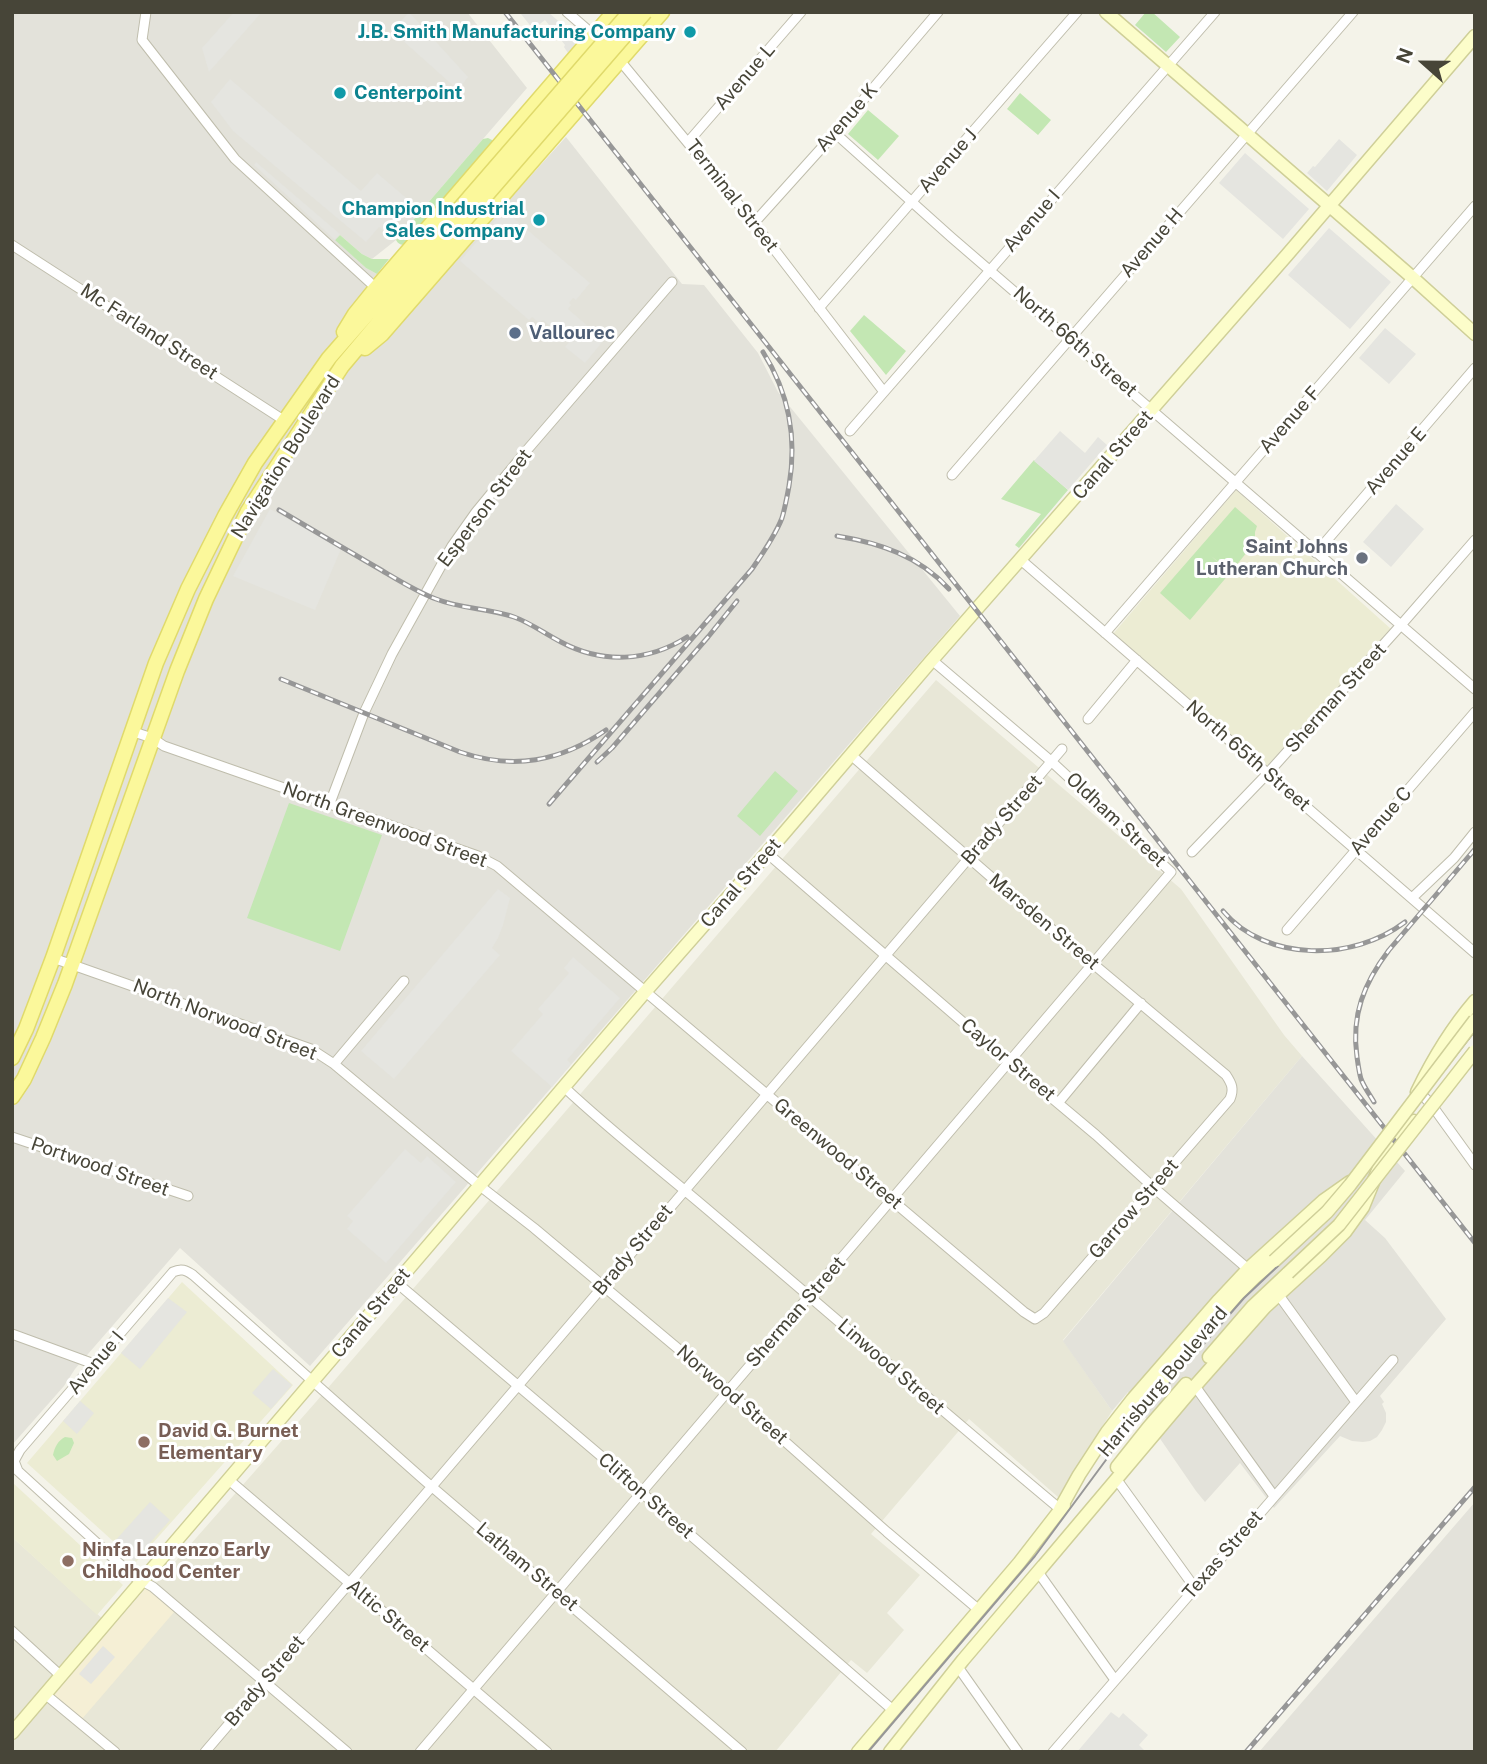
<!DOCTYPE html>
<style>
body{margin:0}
#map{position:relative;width:1487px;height:1764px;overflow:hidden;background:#f4f3e9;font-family:"Public Sans",sans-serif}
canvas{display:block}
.frame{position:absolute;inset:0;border:14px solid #474538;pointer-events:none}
.north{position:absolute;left:1389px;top:28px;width:70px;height:70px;-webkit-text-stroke:5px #fff;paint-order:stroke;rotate:291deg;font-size:19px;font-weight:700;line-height:28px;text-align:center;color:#474538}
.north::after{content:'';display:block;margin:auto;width:24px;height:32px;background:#474538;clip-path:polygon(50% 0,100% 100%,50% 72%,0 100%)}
</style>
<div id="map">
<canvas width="1487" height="1764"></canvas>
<div class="frame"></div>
<div class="north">N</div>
</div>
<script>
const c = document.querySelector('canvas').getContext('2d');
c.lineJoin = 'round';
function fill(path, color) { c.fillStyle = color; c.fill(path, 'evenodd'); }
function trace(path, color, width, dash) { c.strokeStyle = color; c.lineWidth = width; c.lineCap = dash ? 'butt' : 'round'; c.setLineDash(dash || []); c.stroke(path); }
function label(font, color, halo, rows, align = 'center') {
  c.font = font + ' "Public Sans",sans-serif'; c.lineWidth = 6; c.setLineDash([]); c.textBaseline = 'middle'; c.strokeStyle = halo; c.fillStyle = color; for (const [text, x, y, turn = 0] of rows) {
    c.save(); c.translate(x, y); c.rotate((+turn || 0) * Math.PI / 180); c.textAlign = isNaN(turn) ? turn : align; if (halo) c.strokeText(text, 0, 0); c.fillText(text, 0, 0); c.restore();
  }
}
fill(new Path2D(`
 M936 680 1181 889 1284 1035 1302 1056 1063 1340 1112 1411 1058 1497 969 1419 871 1534 920 1575 887 1613 904 1630 867 1673 851 1660 775 1752H12V1537L115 1630 315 1403Z`), '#e8e7d7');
fill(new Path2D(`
 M147 1587 175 1611 82 1719 53 1695Z`), '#f5efd5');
fill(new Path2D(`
 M12 12H467L527 88 396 240 372 259 362 254 340 235 336 240 366 268 377 274 366 286 399 321 566 137 682 284 704 285 758 353 778 392 960 616 310 1366 180 1248 75 1369 64 1386 12 1445Z
 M1302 1056 1405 1171 1365 1220 1385 1238 1446 1319 1380 1396 1384 1402 1382 1404 1386 1413V1422L1382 1430 1377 1437 1370 1441 1363 1442 1352 1441 1340 1436 1274 1508 1240 1463 1205 1502 1196 1491 1128 1392 1112 1411 1063 1341Z
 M1475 1502V1752H1259Z`), '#e3e2da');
fill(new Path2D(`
 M1236 490 1391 629 1267 766 1113 634Z
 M182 1282 293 1385 136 1562 27 1463Z
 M12 1482 123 1585 97 1615 12 1537Z`), '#ececd3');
fill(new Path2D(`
 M1146 12H1152L1180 37 1166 52 1135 25Z
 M1020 93 1051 120 1038 135 1007 109Z
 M868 110 899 136 878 160 848 134Z
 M488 138 492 140 494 144 405 245C401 245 398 244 396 240L483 139Z
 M340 235 362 254 372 259H389L377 274 366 268 335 240Z
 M864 315 906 351 886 375 850 331Z
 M1034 460 1068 490 1019 548 1015 545 1041 514 1001 499Z
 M1235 507 1257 526 1255 532V542L1231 572 1211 556 1230 573 1190 620 1160 593Z
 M775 771 798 791 760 836 737 816Z
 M289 803 382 835 340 951 247 918Z
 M65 1437 72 1438 74 1443 69 1454 57 1461 53 1455C55 1446 58 1441 65 1437Z`), '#c3e7b3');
fill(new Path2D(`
 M234 12H262L209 72 202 48Z
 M409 12 468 77 458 90 392 31Z
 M523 12H548L573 34 575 45 568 53 564 47 565 45 545 20 533 29 521 14Z
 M230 79 361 191 377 173 411 202 385 232 379 227 366 242 233 131 211 102Z
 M1339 139 1357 155 1327 191 1307 173 1313 166 1315 167Z
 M1245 153 1309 209 1283 239 1219 183Z
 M256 162 340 234 335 240 254 165Z
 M504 210 590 283 576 300 573 298 569 303 571 305 568 309 604 340 585 363 565 347 569 342 543 320 539 323 532 317 529 320 460 261Z
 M1329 228 1391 282 1350 329 1288 275Z
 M1385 328 1416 354 1389 384 1359 358Z
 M1060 431 1085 453 1098 437 1107 445 1068 490 1034 461Z
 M1396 504 1424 529 1391 567 1363 542Z
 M270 509 341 549 315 610 233 576Z
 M498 889 510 898 503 925 498 938 492 948 500 955 394 1079 361 1051Z
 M573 957 620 998 567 1060 571 1064 552 1087 511 1051 543 1014 538 1009 569 973 564 968Z
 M405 1149 421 1163 427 1156 456 1182 386 1263 347 1229 353 1221 347 1216Z
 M168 1298 187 1312 140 1369 121 1353Z
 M273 1369 292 1385 271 1409 252 1393Z
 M80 1401 94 1413 77 1434 63 1421Z
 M150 1502 170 1520 134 1561 114 1542Z
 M103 1646 115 1657 91 1684 79 1674Z
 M1111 1712 1119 1718 1123 1713 1148 1735 1139 1745 1146 1752H1077Z`), '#e5e5e0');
const street = new Path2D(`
 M146 12 142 40 235 159 376 288
 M567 12 597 38
 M617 57 754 223 884 392
 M835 133 951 237 1475 689
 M689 141 801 12
 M754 223 835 133 938 12
 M12 245 285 421
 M819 308 1077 12
 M850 431 1215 12
 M952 475 1353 12
 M1316 553 1475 368
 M1021 560 1475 953
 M1105 633 1475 206
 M1088 719 1137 660
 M131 731 152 738 164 746 478 856 497 866 1024 1312 1035 1319 1044 1313 1230 1099C1234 1089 1232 1084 1226 1075L1030 911 851 755
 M330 803 364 713 392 654 452 546 476 512 527 450 672 282
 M1192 852 1268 773 1401 625 1475 540
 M767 853 1009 1062 1096 1135 1153 1187 1248 1269
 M1412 898 1454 858 1475 832
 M1287 930 1475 712
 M53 958 311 1049 334 1064 480 1186 534 1228 719 1383 887 1532 979 1610
 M334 1064 404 981
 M564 1087C614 1134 669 1176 721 1221 834 1317 946 1414 1060 1509
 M1418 1091 1431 1104 1475 1165
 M1059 1102 1141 1003
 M12 1137 188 1196
 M397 1283 621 1473 642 1493 894 1711
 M1278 1294 1356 1402
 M12 1334 94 1364
 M1195 1386 1274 1496
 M229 1480 547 1752
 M1117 1480 1195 1588
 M1038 1572 1115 1680
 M12 1631 61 1676
 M958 1667 1018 1752
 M45 1694 115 1752
 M205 1752 1062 749
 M347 1752 153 1587 133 1576 18 1471 14 1461 20 1450 173 1272C181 1268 186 1270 193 1275L424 1480 742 1752
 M420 1752 1171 872 1052 762 932 660
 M1053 1752 1393 1360`);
const secondary = new Path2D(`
 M1106 12 1413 278 1475 334
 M1417 1092C1433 1059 1451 1029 1475 1001
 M1209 1357 1253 1306 1288 1273
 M1107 1445 1236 1296 1254 1278 1274 1261
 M1117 1467 1148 1428 1186 1384
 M1060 1509 1079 1475 1107 1432 1132 1400 1219 1300 1248 1269 1323 1201 1350 1182
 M1038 1572 1195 1386 1265 1307 1321 1256 1345 1232 1363 1207 1383 1158 1414 1121
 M12 1733 645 992 767 853 932 660 1287 255 1475 36
 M858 1752 1019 1563 1064 1505
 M890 1752 963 1660 1043 1566`);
const primary = new Path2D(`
 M344 332 355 314 376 288 614 12
 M365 348 382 334 662 12
 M12 1058 26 1029 53 958 156 663 188 589 225 516 255 463 329 358 455 214
 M12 1097 24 1079 43 1038 65 984 177 671 206 599 248 511 342 366 464 221`);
trace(street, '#bfbdac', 11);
trace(secondary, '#cfcf98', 15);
trace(primary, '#e0da6b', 17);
trace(street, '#fff', 9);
trace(secondary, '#fcfdca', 12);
trace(primary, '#fbf89b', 14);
trace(new Path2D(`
 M868 1752 1035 1556 1117 1445 1138 1419 1244 1298 1313 1233 1343 1200 1475 1031`), '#979797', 2);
const rail = new Path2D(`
 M505 12 1475 1243
 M279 510C311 529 343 548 376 567 395 578 415 591 436 599 461 609 489 608 514 617 531 623 545 634 561 642 602 664 648 662 687 637
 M837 536C880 543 919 556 949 589
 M281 679 460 752C513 770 560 762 606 730
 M597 762 612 748 708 637 737 601
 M549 804 752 569C763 553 775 536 782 518 785 508 787 497 789 486 797 439 789 393 763 352
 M1223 911C1267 963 1354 961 1405 922
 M1374 1102C1370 1095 1364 1087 1361 1079 1359 1072 1358 1064 1357 1057 1351 1015 1364 983 1389 950L1475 849
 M1246 1752 1475 1487`);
trace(rail, '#979797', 5);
trace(rail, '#fff', 2.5, [8]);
const secondaryBridge = new Path2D(`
 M1274 1261 1327 1212 1350 1185 1475 1020
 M1288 1273 1339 1225 1475 1051`);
const primaryBridge = new Path2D(`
 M455 214 630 12
 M464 221 645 12`);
trace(secondaryBridge, '#cfcf98', 15, []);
trace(primaryBridge, '#e0da6b', 17, []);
trace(secondaryBridge, '#fcfdca', 12);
trace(primaryBridge, '#fbf89b', 14);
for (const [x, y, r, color] of [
 [690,32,7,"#0f9aa8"],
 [340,93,7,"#0f9aa8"],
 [539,220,7,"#0f9aa8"],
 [515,333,7,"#5c6f8a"],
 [1362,558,7,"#6b7280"],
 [144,1442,7,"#8d6e63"],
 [68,1561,7,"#8d6e63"]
]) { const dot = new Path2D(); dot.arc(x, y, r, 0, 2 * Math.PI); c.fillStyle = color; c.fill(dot); trace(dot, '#fff', 2.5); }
label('bold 19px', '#0d838f', '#fff', [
 ["J.B. Smith Manufacturing Company",676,32],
 ["Centerpoint",354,93,"left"],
 ["Champion Industrial",525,209],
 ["Sales Company",525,231]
], 'right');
label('19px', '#474538', '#fff', [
 ["Avenue L",745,77,-49],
 ["Avenue K",847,118,-49],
 ["Avenue J",948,161,-49],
 ["Terminal Street",732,196,52],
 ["Avenue I",1032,221,-49],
 ["Avenue H",1152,243,-49],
 ["Mc Farland Street",149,332,33],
 ["North 66th Street",1075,342,41],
 ["Avenue F",1290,420,-49],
 ["Canal Street",1113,455,-49],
 ["Navigation Boulevard",286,457,-58],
 ["Avenue E",1396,461,-49],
 ["Esperson Street",485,508,-53],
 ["Sherman Street",1336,698,-48],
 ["North 65th Street",1248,756,41],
 ["Brady Street",1002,820,-49],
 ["Oldham Street",1116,820,43],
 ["Avenue C",1381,821,-49],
 ["North Greenwood Street",385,825,20],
 ["Canal Street",741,883,-49],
 ["Marsden Street",1044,922,40],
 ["North Norwood Street",225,1020,21],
 ["Caylor Street",1008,1060,40],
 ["Greenwood Street",838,1154,40],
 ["Portwood Street",100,1167,19],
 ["Garrow Street",1134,1209,-49],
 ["Brady Street",633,1250,-50],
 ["Sherman Street",796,1312,-49],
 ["Canal Street",371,1313,-50],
 ["Avenue I",96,1363,-50],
 ["Linwood Street",891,1367,41],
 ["Harrisburg Boulevard",1163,1382,-50],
 ["Norwood Street",732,1395,41],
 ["Clifton Street",646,1496,41],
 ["Texas Street",1223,1555,-49],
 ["Latham Street",527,1567,40],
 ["Altic Street",388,1616,40],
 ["Brady Street",265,1681,-50]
]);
label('bold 19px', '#4e5e75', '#fff', [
 ["Vallourec",529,333]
], 'left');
label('bold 19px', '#5b616d', '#fff', [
 ["Saint Johns",1348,547],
 ["Lutheran Church",1348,569]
], 'right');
label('bold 19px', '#785e54', '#fff', [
 ["David G. Burnet",158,1431],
 ["Elementary",158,1453],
 ["Ninfa Laurenzo Early",82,1550],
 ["Childhood Center",82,1572]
], 'left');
</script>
